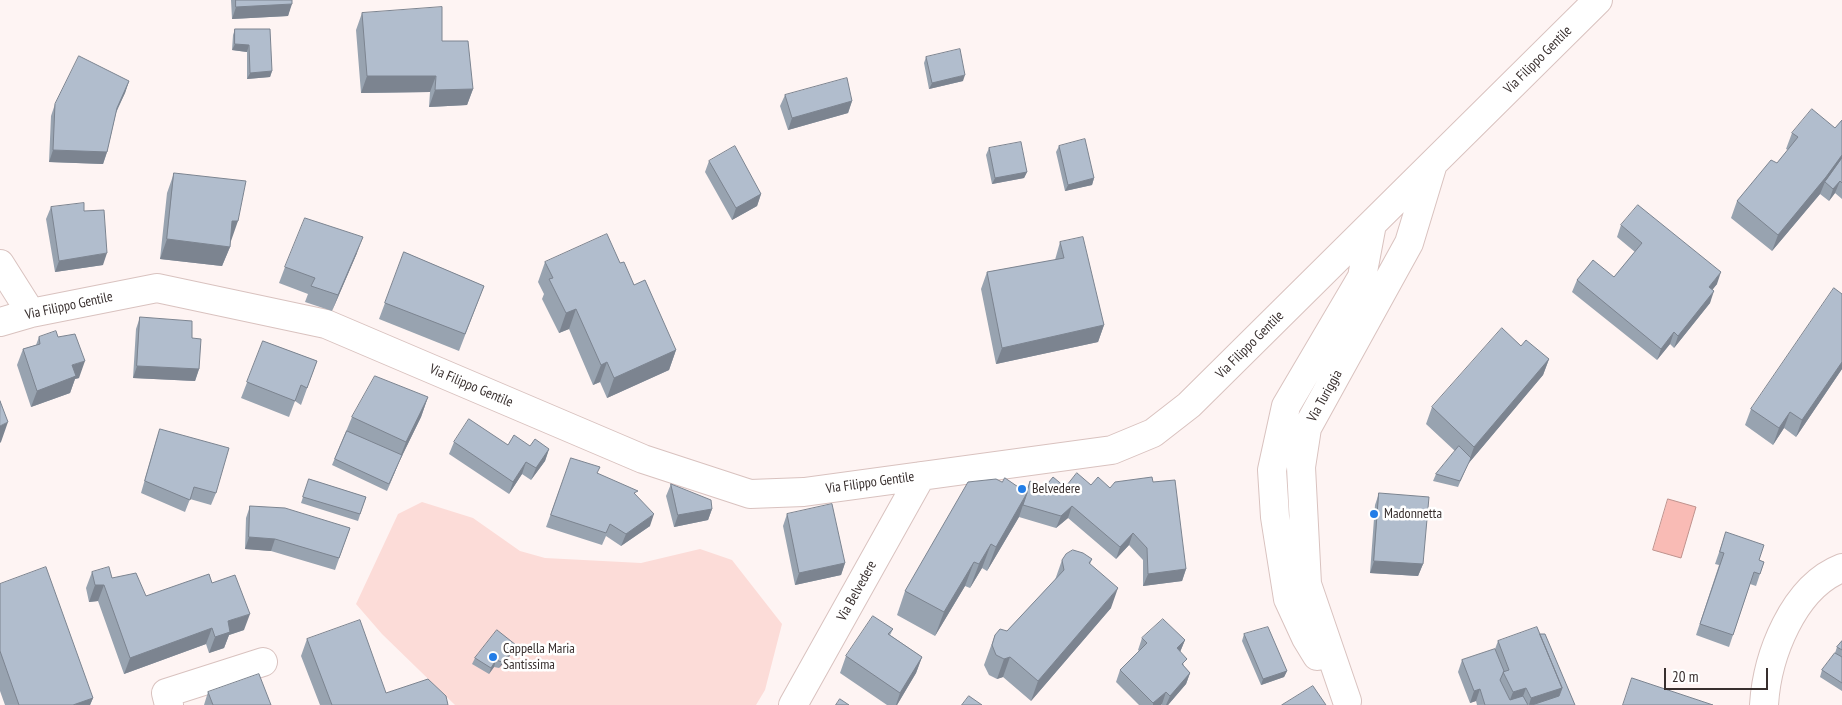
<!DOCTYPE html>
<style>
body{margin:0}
#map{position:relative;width:1842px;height:705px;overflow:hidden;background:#fef4f3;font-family:"PT Sans Narrow",sans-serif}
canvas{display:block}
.scale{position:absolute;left:1664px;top:668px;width:104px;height:22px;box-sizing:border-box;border:2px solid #382f2e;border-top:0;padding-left:6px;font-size:15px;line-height:18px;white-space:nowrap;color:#382f2e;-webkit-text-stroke:4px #fff;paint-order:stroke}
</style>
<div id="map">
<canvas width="1842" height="705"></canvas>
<div class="scale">20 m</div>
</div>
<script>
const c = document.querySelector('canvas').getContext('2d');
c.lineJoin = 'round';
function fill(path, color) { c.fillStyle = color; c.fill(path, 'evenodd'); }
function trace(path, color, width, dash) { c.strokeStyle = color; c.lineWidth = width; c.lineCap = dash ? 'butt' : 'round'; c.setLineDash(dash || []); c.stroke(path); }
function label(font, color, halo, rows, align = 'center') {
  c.font = font + ' "PT Sans Narrow",sans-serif'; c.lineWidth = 5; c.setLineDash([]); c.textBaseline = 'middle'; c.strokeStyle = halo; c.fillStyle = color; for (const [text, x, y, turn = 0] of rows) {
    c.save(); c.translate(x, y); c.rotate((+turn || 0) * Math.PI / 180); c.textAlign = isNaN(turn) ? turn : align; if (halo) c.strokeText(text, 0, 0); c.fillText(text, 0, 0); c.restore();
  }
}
fill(new Path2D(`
 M422 502 473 518 520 551 545 558 641 563 700 549 732 560 782 624 765 690 756 705H455L382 634 356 604 398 514Z`), '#fcdcd8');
const water = new Path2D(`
 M1668 499 1696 507 1681 558 1653 550Z`);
fill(water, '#f9bbb5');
trace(water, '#bf918c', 1);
const minor = new Path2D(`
 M0 264 31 313
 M0 322 31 313 157 288 326 324 643 459 750 494 804 492 1112 450 1153 433 1189 405 1598 0
 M1317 656 1306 638 1288 599 1275 517 1272 470 1286 406 1362 277 1372 224
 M1347 701 1307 584 1301 467 1307 428 1409 243 1432 167
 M169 705 166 693 263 662
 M793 705 921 476
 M1764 705C1767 656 1793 587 1842 568`);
trace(minor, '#d9c2bf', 30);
trace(minor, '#fff', 28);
fill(new Path2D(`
 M231 0H296H292L288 16 232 19Z
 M362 13 442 41 473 89 467 105 429 107 430 92 361 93 356 30Z
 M235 29 272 71 270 77 247 79V52L232 50 233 35Z
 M926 57 963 81 929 89 924 63Z
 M129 81 125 93 116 113 107 152 103 164 49 162 51 116 55 104Z
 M785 95 852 101 848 113 788 130 780 106Z
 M1842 120V199L1835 193 1829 201 1820 194 1772 251 1731 218 1737 201 1777 163 1788 150 1786 149 1792 133 1835 128Z
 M1059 146 1094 178 1092 185 1065 191 1056 152Z
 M989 148 1027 172 1024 178 992 184 986 155Z
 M709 161 761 194 757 206 732 220 705 172Z
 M174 173 231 241H230V247L222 266 160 259 167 193Z
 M51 207 84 211 103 265 55 272 46 219Z
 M1621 225 1717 284 1712 290 1710 303 1674 348 1670 344 1657 360 1572 292 1577 280 1614 277 1635 252 1617 237Z
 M1060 242 1104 325 1098 342 996 364 981 289 987 272 1055 260Z
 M404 252 484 286 459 351 379 319Z
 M357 253 332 311 305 302 308 294 279 283 285 267Z
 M545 262 620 263 676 350 669 370 607 398 600 382 593 385 569 329 559 333 542 299 544 294 538 282Z
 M1842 294V369L1796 437 1784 428 1773 445 1745 425 1751 409Z
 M140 317 192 338 199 369 195 381 133 378 136 329Z
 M39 337H58L79 378 75 379 70 393 31 407 17 365 23 349 36 345Z
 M263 341 317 361 301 405 295 401 289 417 241 398Z
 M1521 346 1549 359 1543 375 1468 464 1458 487 1433 481 1436 474 1455 451 1426 424 1432 407Z
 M428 397 421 417 399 462 387 491 332 465 352 417Z
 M160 429 216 493 211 505 190 499 185 512 141 493 156 441Z
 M454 442 530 446 549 449 545 461 531 480 522 474 509 494 449 454Z
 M571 458 636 495 650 526 621 546 606 536 602 545 546 527Z
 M309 479 366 497 358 521 301 503Z
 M1030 481 1044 488 1091 485 1110 488 1153 482 1186 569 1182 581 1143 586V560L1129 545 1116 559 1068 518 1056 528 1019 517 987 571 982 568 970 588 965 586 935 636 897 615 905 591 1002 482 1026 492Z
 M671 484 712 509 708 520 674 527 666 496Z
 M1379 493 1423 564 1418 576 1370 573 1375 505Z
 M250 506 350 528 335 570 271 551 245 549 246 518Z
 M787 514 845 563 841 575 795 585 783 526Z
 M1726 532 1759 560 1764 562 1756 586 1750 584 1729 647 1696 635 1719 565 1715 564Z
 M1092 559 1090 564 1111 608 1031 701 1003 677 997 679 989 675 984 665 995 635 1007 631 1055 580 1062 560Z
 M92 572 112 578 146 596 212 583 244 630 229 635 224 648 209 653 206 644 124 674 98 601 89 602 86 588Z
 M0 584 93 698 90 705H5L0 691Z
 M893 629 890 635 922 657 916 673 897 705H887L840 673 846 656Z
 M1244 634 1287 671 1284 677 1261 685 1242 641Z
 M1540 634 1575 705H1477L1476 701 1470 703 1458 672 1462 660 1495 649 1498 641Z
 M1142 638 1185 640 1180 652 1184 666 1190 673 1186 684 1168 705H1162V704L1161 705H1139L1116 682 1120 670 1139 651 1138 650Z
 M307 639 386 693 448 705H320L301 656Z
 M1842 641V691L1820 677 1822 670 1835 653 1837 647Z
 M516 645 514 651 499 668 494 667 489 674 472 664 475 658Z
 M208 692 271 705H204Z`), '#98a3b0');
fill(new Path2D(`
 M292 4 288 16 232 19 236 7Z
 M235 44 249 45 247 52 232 50Z
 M272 71 270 77 247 79 250 73Z
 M965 75 963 81 929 89 932 83Z
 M367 76H436L430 92 361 93Z
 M129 81 125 93 112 120 117 108Z
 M473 89 467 105 429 107 435 90Z
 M852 101 848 113 788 130 792 118Z
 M53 150 107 152 103 164 49 162Z
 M1842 155V163L1825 182 1820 194 1772 251 1778 235Z
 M1027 172 1024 178 992 184 995 178Z
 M1094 178 1092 185 1065 191 1068 185Z
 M1840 181 1835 193 1829 201 1833 189Z
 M761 194 757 206 732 220 736 208Z
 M232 221H238L231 241H225Z
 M363 237 357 253 332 311 338 295Z
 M167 239 230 247 222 266 160 259Z
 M107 253 103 265 55 272 59 261Z
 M1721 272 1717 284 1705 299 1709 287Z
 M1714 291 1710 303 1674 348 1678 336Z
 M576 309 569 329 559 333 566 313Z
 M1104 325 1098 342 996 364 1002 348Z
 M1674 332 1670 344 1657 360 1661 349Z
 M676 350 669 370 607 398 614 378Z
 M1549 359 1543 375 1468 464 1474 447Z
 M85 361 79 378 75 379 70 393 31 407 37 391 72 365Z
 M607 362 600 382 593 385 601 365Z
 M1842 362V369L1796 437 1802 420Z
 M137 366 199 369 195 381 133 378Z
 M428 397 421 417 399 462 387 491 406 442Z
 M1790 412 1784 428 1773 445 1779 428Z
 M8 422 1 442 0 443V426Z
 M549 449 545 461 531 480 536 468Z
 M526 462 522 474 509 494 513 482Z
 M1027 493 1019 517 987 571 996 547Z
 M1072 506 1068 518 1056 528 1061 516Z
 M712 509 708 520 674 527 678 515Z
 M654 514 650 526 621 546 626 534Z
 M1133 533 1129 545 1116 559 1120 547Z
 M249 537 275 539 271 551 245 549Z
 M991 544 982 568 970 588 979 564Z
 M1374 561 1423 564 1418 576 1370 573Z
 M974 562 965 586 935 636 944 612Z
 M845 563 841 575 795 585 799 573Z
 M1186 569 1182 581 1143 586 1148 574Z
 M95 585H104L98 601 89 602Z
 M1118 588 1111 608 1031 701 1038 681Z
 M250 614 244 630 229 635 224 648 209 653 215 637 228 621Z
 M212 628 206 644 124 674 130 658Z
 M1185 640 1180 652 1177 648Z
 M516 645 514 651 499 668 502 662Z
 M922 657 916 673 897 705H896L900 693Z
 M1010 657 1003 677 997 679 1004 659Z
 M496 660 494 667 489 674 491 668Z
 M1287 671 1284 677 1261 685 1263 679Z
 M1190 673 1186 684 1168 705H1166L1170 696Z
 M1526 688 1520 705H1508L1513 692Z
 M1562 688 1556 705H1529L1531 698Z
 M1480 689 1476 701 1470 703 1474 691Z
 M1166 692 1162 704 1161 705H1153V703Z
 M93 698 90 705H73Z`), '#7c8490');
const building = new Path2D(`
 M236 0H292V4L236 7Z
 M442 7V41H468L473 89 435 90 436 76H367L362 13Z
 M235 29H270L272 71 250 73 249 45 235 44Z
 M960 49 965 75 932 83 926 57Z
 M79 56 129 81 117 108 107 152 53 150 55 104Z
 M847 78 852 101 792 118 785 95Z
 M1812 109 1835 128 1842 120V155L1826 177 1778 235 1737 201 1771 160 1777 163 1798 137 1792 133Z
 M1085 139 1094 178 1068 185 1059 146Z
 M1021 142 1027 172 995 178 989 148Z
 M735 146 761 194 736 208 709 161Z
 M1842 158V183L1840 181 1833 189 1825 182Z
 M174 173 246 181 238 221H232L230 247 167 239Z
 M84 203V211L104 210 107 253 59 261 51 207Z
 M1638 205 1721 272 1709 287 1714 291 1678 336 1674 332 1661 349 1577 280 1593 260 1614 277 1642 243 1621 225Z
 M305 218 363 237 338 295 311 286 315 278 285 267Z
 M607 234 620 263 624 262 634 285 645 280 676 350 614 378 607 362 601 365 576 309 566 313 549 279 553 278 545 262Z
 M1083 237 1104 325 1002 348 987 272 1064 258 1060 242Z
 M404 252 484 286 465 334 385 303Z
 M1834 288 1842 294V362L1802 420 1790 412 1779 428 1751 409Z
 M140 317 192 321V338L201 339 199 369 137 366Z
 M1502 328 1521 346 1526 340 1549 359 1474 447 1432 407Z
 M56 331 58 337 75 334 85 361 72 365 76 376 37 391 23 349 40 344 39 337Z
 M263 341 317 361 307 388 301 385 295 401 247 382Z
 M375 376 428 397 406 442 352 417Z
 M0 401 8 422 0 426Z
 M469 419 508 445 514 435 530 446 535 439 549 449 536 468 526 462 513 482 454 442Z
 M160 429 229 448 216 493 194 487 190 500 145 481Z
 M347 431 402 455 389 484 335 459Z
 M1459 446 1471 458 1460 481 1436 474Z
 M571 458 600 467 597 473 638 491 634 493 654 514 626 534 610 524 606 533 551 515Z
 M1077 473 1091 485 1098 477 1110 488 1115 482 1152 477 1153 482 1175 480 1186 569 1148 574 1147 548 1133 533 1120 547 1072 506 1061 516 1023 505 1027 493V492L1030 481 1044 488 1053 477 1065 487Z
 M1005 478 1027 493 996 547 991 544 979 564 974 562 944 612 905 591 968 482 996 479 1002 482Z
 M309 479 366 497 360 514 303 497Z
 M671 484 711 500 712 509 678 515Z
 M1379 493 1429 497 1423 564 1374 561Z
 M832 504 845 563 799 573 787 514Z
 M250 506 285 508 350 528 339 558 275 539 249 537Z
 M1726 532 1764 545 1759 560 1764 562 1760 574 1754 572 1733 635 1700 624 1724 553 1720 552Z
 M1073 550 1083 553 1092 559 1089 563 1118 588 1038 681 1010 657 1004 659 996 655 992 645 995 635 1000 629 1007 631 1064 570 1062 560 1066 554Z
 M46 567 93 698 73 705H19L0 651V584Z
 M109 567 112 578 136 573 146 596 209 574 212 583 235 575 250 614 228 621 230 632 215 637 212 628 130 658 104 585H95L92 572Z
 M873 616 893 629 888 634 922 657 900 693 846 656Z
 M1163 619 1185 640 1177 648 1187 659 1182 664 1190 673 1170 696 1166 692 1153 703 1120 670 1147 643 1142 638Z
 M360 620 386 693 428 679 446 696 448 705H332L307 639Z
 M1268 627 1287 671 1263 679 1244 634Z
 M1537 627 1562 688 1531 698 1526 688 1513 692 1503 672 1509 670 1498 641Z
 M497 630 516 645 502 662 496 660 491 668 475 658Z
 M1540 634H1545L1575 705H1532L1559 696 1562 688Z
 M1842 641V650L1837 647Z
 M1495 649 1504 671 1500 680 1510 700 1523 696 1528 705H1485L1480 689 1474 691 1462 660Z
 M1835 653 1842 657V683L1822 670Z
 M259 674 271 705H213L208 692Z
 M1632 678 1713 705H1623Z
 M1313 686 1326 705H1282Z
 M969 696 982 705H962Z
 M840 699 849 705H836Z`);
fill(building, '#b1bdcd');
trace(building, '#7c8490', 1);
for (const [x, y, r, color] of [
 [1022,489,5,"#237de7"],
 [1374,514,5,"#237de7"],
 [493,657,5,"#237de7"]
]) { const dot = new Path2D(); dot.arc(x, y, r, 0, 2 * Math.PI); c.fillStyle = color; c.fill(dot); trace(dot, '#fff', 2); }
label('14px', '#382f2e', '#fff', [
 ["Via Filippo Gentile",1538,60,-45],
 ["Via Filippo Gentile",69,306,-12],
 ["Via Filippo Gentile",1250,345,-45],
 ["Via Filippo Gentile",471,386,23],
 ["Via Turiggia",1325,396,-61],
 ["Via Filippo Gentile",870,483,-8],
 ["Via Belvedere",857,591,-61]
]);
label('14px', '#382f2e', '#fff', [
 ["Belvedere",1032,489],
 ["Madonnetta",1384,514],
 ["Cappella Maria",503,649],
 ["Santissima",503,665]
], 'left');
</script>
